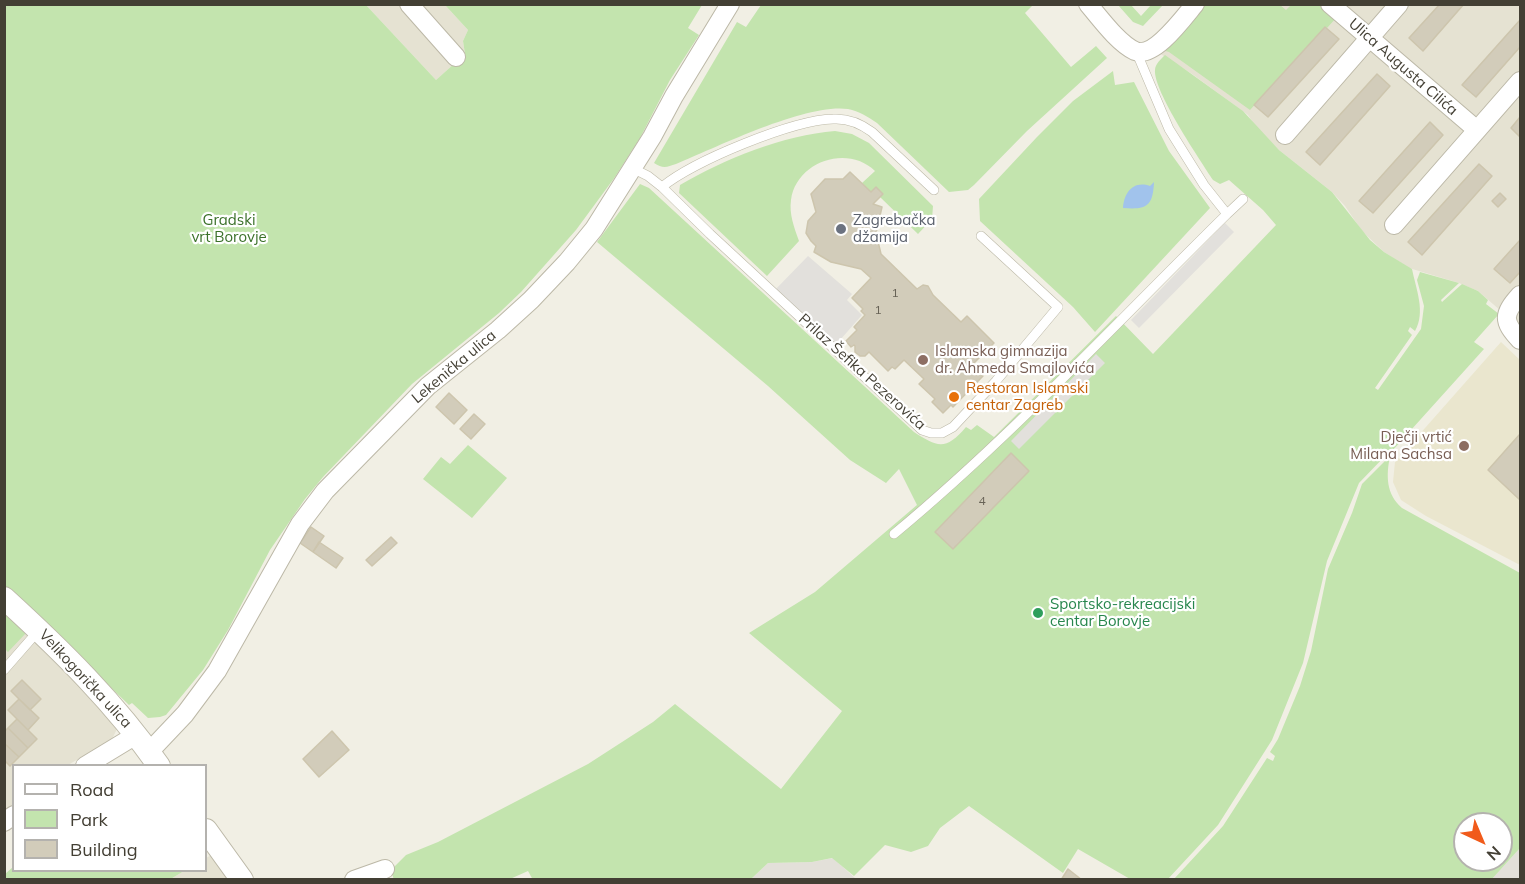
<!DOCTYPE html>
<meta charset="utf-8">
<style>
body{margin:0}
#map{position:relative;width:1525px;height:884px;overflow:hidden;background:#f1efe4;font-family:Mulish,sans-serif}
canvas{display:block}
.frame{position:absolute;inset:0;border:6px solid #433f34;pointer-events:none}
.legend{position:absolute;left:12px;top:764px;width:195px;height:108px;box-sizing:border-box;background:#fff;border:2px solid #b4b2ae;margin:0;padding:8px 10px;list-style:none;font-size:18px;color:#433f34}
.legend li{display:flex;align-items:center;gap:12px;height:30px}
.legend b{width:30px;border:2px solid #b4b2ae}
.north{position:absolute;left:1453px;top:812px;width:60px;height:60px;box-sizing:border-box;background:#fff;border:2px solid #b4b2ae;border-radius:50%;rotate:136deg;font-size:16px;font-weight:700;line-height:24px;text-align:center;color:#433f34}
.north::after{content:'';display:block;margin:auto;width:21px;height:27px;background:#f15b1b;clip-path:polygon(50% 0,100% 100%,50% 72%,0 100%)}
</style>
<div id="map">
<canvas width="1525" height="884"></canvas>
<div class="frame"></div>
<ul class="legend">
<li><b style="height:8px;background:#fff"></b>Road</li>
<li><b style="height:16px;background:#c3e4ae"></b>Park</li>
<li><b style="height:16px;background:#d2ccba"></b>Building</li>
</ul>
<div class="north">N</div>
</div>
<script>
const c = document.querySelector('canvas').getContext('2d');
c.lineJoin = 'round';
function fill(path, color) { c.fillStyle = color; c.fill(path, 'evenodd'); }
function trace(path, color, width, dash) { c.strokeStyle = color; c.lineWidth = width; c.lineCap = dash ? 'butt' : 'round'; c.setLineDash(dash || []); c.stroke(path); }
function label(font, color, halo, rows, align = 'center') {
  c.font = font + ' Mulish,sans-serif'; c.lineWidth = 4.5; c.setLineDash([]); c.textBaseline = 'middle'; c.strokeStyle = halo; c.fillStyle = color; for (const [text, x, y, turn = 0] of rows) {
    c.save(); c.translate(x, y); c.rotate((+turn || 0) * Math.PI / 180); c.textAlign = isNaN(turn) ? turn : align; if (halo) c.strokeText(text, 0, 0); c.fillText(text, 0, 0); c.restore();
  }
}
fill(new Path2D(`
 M366 5H445L468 30 463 41 465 54 436 80Z
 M1202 5H1520V333L1501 311 1478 291 1459 283 1409 268 1384 252 1362 231 1345 206 1332 192 1279 150 1256 127 1248 115 1192 74 1159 53Z
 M4 609 92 693 117 729 112 739 68 765 14 766 13 805 5 812Z
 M213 854 232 880H169L184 871 206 870V858Z`), '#e5e2d2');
fill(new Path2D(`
 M1520 848V879H1492Z
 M833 858 856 879 750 880 768 863 812 862Z`), '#e3e0d9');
fill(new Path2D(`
 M1501 342 1520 360V565L1426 516 1401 500 1393 482 1395 462Z`), '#eae6ce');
fill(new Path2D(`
 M4 5H366L436 80 465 54 463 41 468 30 445 5H702L688 28 699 35 670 80 640 138 615 177 576 230 521 292 499 313 412 384 323 477 305 499 270 550 228 630 203 670 166 715 160 717 148 718 132 703 129 705 5 586Z
 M761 5H1033L1025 13 1071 67 1096 46 1107 58 1027 131 974 185 968 190 949 192 877 123C868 117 859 111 848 109 806 103 717 147 676 164 667 167 663 169 654 163L737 22 746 27Z
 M1118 5H1131L1141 16 1151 5H1163L1143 26 1133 22Z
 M1202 5H1280L1286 10 1291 5H1320L1336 18 1327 28 1325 27 1250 110 1169 52 1162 50Z
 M1165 55 1243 111 1279 150 1332 192 1370 240 1384 252 1412 269C1416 289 1426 312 1415 331L1410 327 1408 331 1412 335 1375 388 1378 390 1421 329 1424 306 1417 280 1420 272 1459 283 1441 300 1442 302 1462 284 1478 291 1488 300 1486 304 1499 314 1474 342 1484 349 1393 450 1387 454 1359 483 1327 561 1303 663 1272 740 1218 825 1168 879H1130L1078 849 1063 873 969 806 940 828 928 846 911 852 885 845 854 876 832 858 812 862 768 863 750 880H533L528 871 510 879 394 880 391 870 406 855 438 842 588 764 653 722 675 704 781 789 842 711 749 633 815 592 917 505 899 469 886 483 850 460 768 386 597 242 640 184 649 188 914 432C937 447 946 451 966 427L971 430 977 425 994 437 1116 316 1153 354 1276 225 1263 210 1229 180 1220 184 1213 180C1201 161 1153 91 1155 70 1155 64 1161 59 1165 55Z
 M1113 71 1115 85 1134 82 1169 151 1210 208 1095 332 1073 307 980 221 979 199 1037 137 1073 101Z
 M835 131 852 134 869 143 933 206 932 219 918 234 880 197 882 194 876 187 871 192 862 183 875 171C847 144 796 162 791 200 789 214 794 227 799 241L767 276 679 193 680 185C724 159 784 135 835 131Z
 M468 445 507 478 472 518 423 479 441 457 450 464Z
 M1390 456C1386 476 1386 494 1402 508L1520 573V848L1492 879H1174L1223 826 1267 758 1273 761 1275 756 1270 752 1278 739 1300 686 1311 651 1328 569 1352 513 1362 484ZM1465 824H1501V860H1465Z
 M4 613 26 633 8 652 5 649Z
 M13 867 14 870 184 871 169 880 5 879V874Z`), '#c3e4ae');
fill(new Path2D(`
 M1225 223 1234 232 1139 328 1131 320Z
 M808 256 852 294 847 300 862 315 833 348 773 292Z
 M1096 354 1105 363 1019 449 1011 441Z`), '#e2e0dc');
fill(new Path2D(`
 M1154 182C1153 206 1147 210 1123 208 1124 193 1133 180 1150 186Z`), '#a1c3ec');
const building = new Path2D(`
 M1440 4H1464L1423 51 1409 38Z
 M1520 20V47L1476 97 1462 85Z
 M1325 27 1339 39 1268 117 1254 105Z
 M1377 74 1390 86 1320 165 1306 152Z
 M1520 117V137L1511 128Z
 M1430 122 1443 135 1373 213 1359 201Z
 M1479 164 1492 176 1422 255 1408 242Z
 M850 172 871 192 876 187 883 194 873 204 882 207 876 233 881 254 917 289 923 285 928 286 933 295 961 322 967 316 994 343 972 365 983 376 953 407 951 405 943 413 932 402 935 399 919 384 924 379 904 360 895 369 892 367 888 371 869 352 865 356H860L855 352V346L854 345 851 347 846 341 857 330 854 327 865 315 861 311 863 309 852 298 871 278 861 269 831 262 814 252 816 246 811 241 806 233 808 221 816 212 811 194 825 179H843Z
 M1500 193 1506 199 1498 207 1492 201Z
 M1520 240V272L1510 283 1494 269Z
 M449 393 467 410 454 424 436 407Z
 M474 414 485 424 471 439 460 429Z
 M1520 434V500L1488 470Z
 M1011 453 1029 471 953 549 935 532Z
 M311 527 324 536 313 552 300 543Z
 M391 537 397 543 372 566 366 560Z
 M319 542 343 558 336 568 313 552Z
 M22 680 41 699 30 710 11 691Z
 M19 699 39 718 28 730 8 710Z
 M17 719 37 739 28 748 8 728Z
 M8 728 28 748 19 757 4 743V732Z
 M332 731 349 750 319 777 303 759Z
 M4 743 19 757 10 766 4 760Z
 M1068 869 1082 880H1061Z`);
fill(building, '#d2ccba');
trace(building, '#cdc5ad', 1.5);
const service = new Path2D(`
 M632 168 648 176 662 187C693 161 793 120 833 119 848 118 860 123 872 132L934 190
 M662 187 710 234 922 430 931 433H942L953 427 996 381 1058 307 981 236
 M1227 214 1243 199
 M894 534C1012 436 1117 322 1227 214L1204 185 1169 129 1136 51
 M4 670 39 630`);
const minor = new Path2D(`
 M409 4 456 57
 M1088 4C1100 18 1118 43 1135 51 1154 59 1184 17 1195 4
 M1330 4 1477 130
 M1285 135 1399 4
 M1394 225 1520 81
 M1520 295C1503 314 1502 321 1520 340
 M149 752 185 714 217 671 300 524 325 491 428 386 498 330 531 300 567 262 594 229 652 137 674 96 730 4
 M85 766 136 735
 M4 822 14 815
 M354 880 385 869`);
const tertiary = new Path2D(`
 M4 598C61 650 115 703 159 766
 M206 830 242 880`);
trace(service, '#bcb8a7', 10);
trace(minor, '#bcb8a7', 20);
trace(tertiary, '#bcb8a7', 24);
trace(service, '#fff', 9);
trace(minor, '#fff', 18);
trace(tertiary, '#fff', 22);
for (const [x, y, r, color] of [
 [841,229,6,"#6b7280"],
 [923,360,6,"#8d6e63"],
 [954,397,6,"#e8710a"],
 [1464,446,6,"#8d6e63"],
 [1038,613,6,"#2e9e5b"]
]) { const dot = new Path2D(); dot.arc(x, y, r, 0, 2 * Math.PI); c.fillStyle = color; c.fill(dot); trace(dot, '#fff', 2); }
label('12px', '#676256', null, [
 ["1",895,293],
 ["1",878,310],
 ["4",982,501]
]);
label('15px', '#433f34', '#fff', [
 ["Ulica Augusta Cilića",1403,67,41],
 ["Lekenička ulica",454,367,-40],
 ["Prilaz Šefika Pezerovića",862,372,42],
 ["Velikogorička ulica",85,679,47]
]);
label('15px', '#3b712a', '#fff', [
 ["Gradski",229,220],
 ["vrt Borovje",229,237]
]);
label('15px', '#5b616d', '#fff', [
 ["Zagrebačka",853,220],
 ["džamija",853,237]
], 'left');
label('15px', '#785e54', '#fff', [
 ["Islamska gimnazija",935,351],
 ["dr. Ahmeda Smajlovića",935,368],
 ["Dječji vrtić",1452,437,"right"],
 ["Milana Sachsa",1452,454,"right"]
], 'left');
label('15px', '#c56008', '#fff', [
 ["Restoran Islamski",966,388],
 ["centar Zagreb",966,405]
], 'left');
label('15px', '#27864d', '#fff', [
 ["Sportsko-rekreacijski",1050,604],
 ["centar Borovje",1050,621]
], 'left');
</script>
